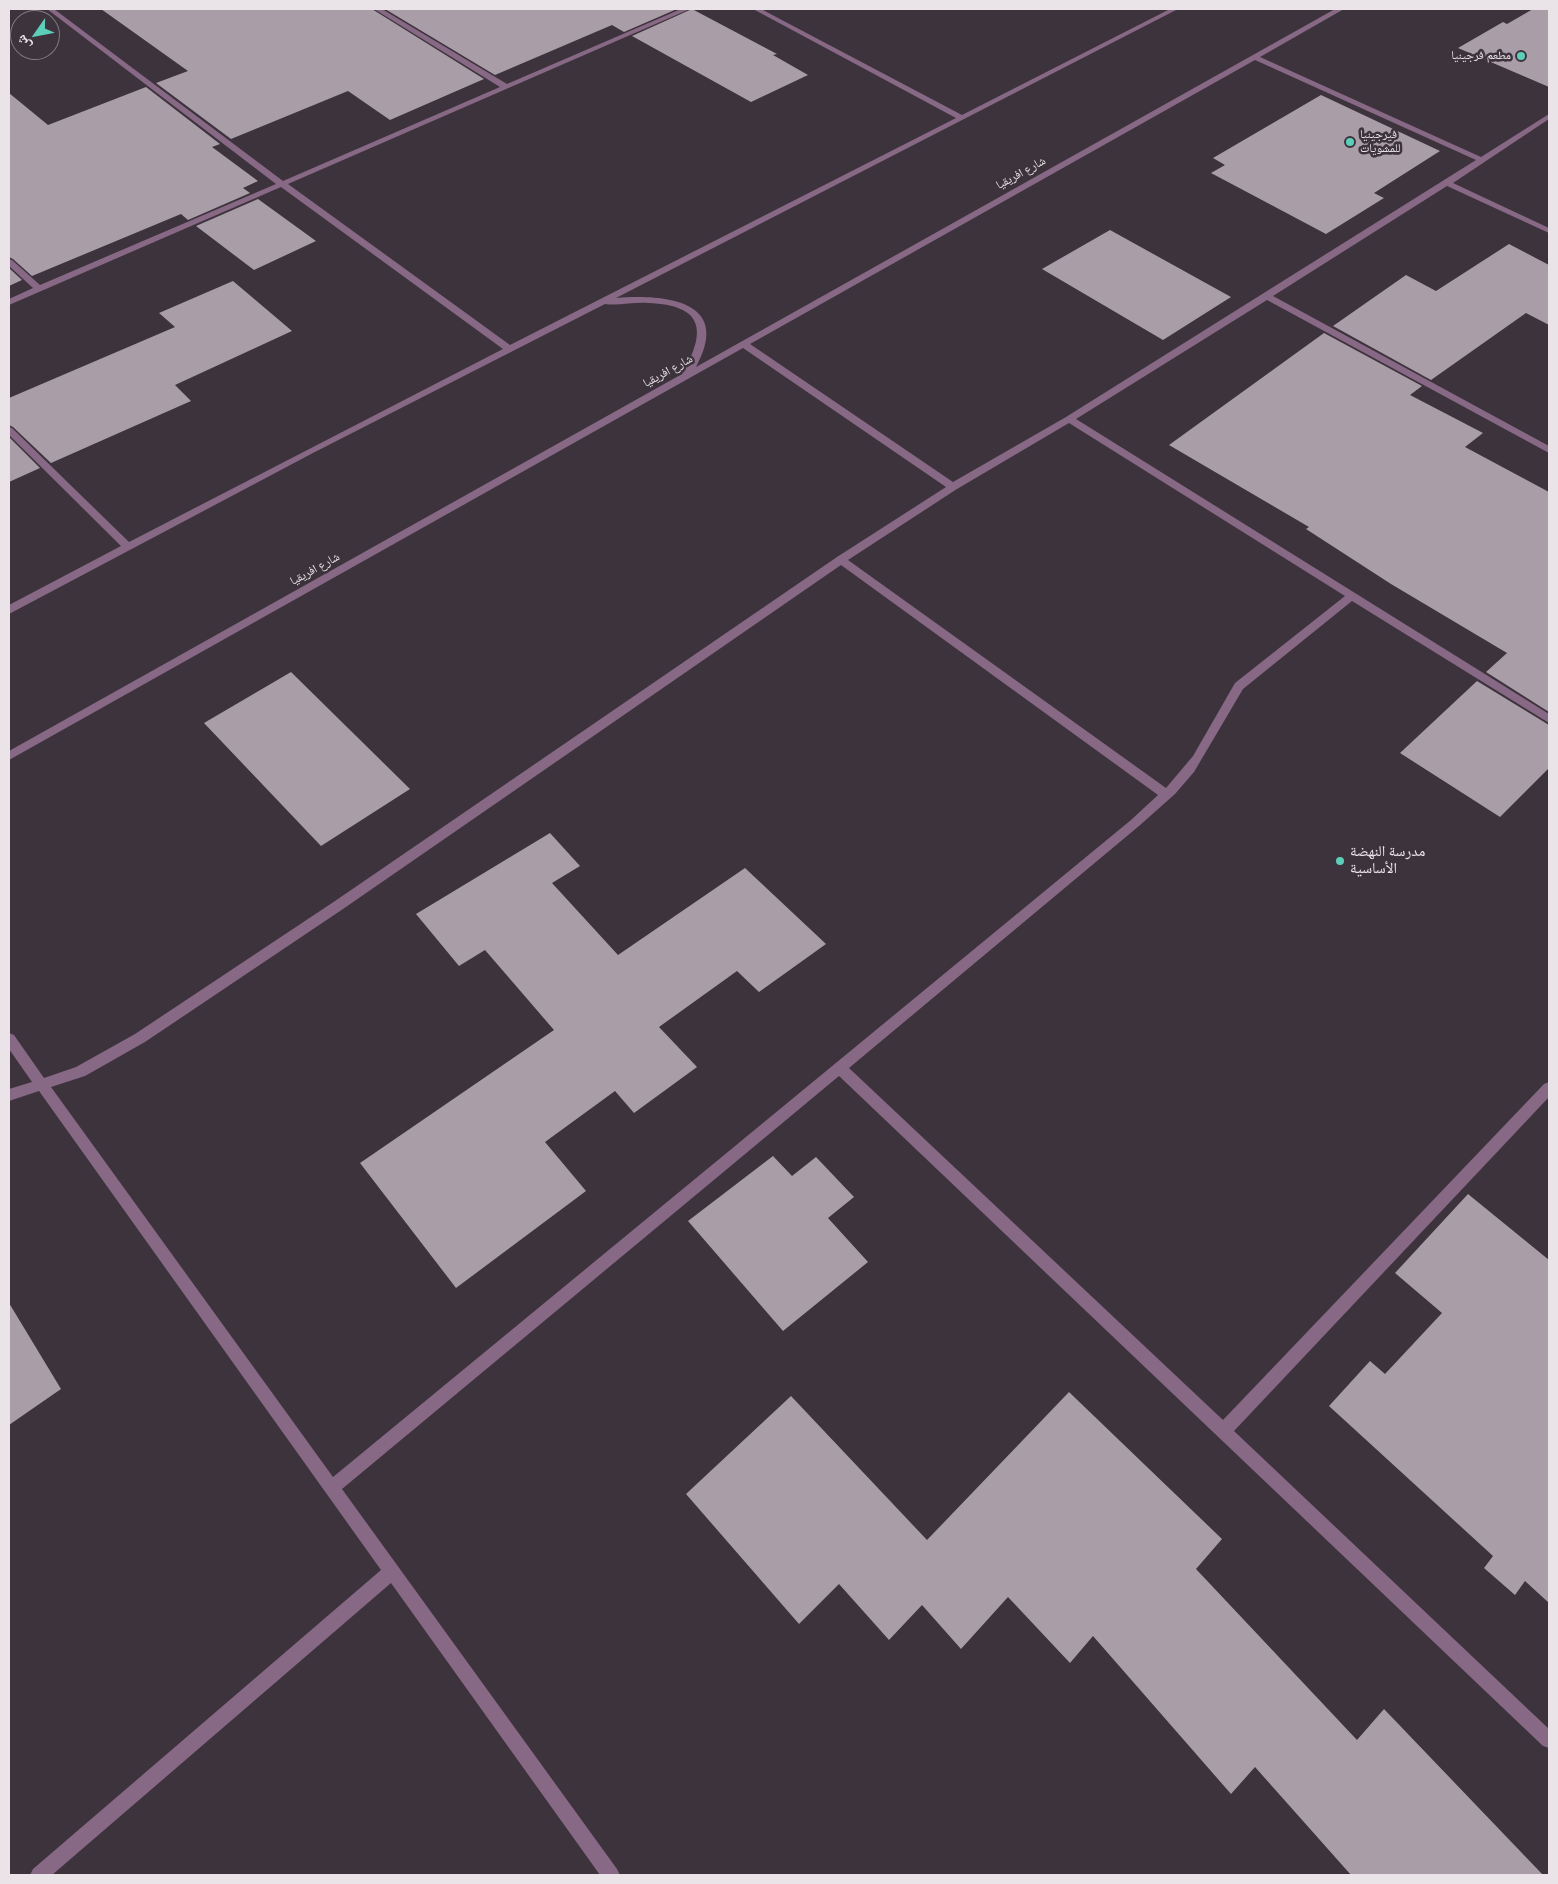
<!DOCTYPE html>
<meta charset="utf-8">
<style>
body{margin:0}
#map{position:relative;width:1558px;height:1884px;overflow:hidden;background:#3d333c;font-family:"IBM Plex Sans","Noto Naskh Arabic",sans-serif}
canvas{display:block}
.frame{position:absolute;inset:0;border:10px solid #eae4e9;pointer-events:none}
.north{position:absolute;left:10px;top:10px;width:50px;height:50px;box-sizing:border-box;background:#3d333c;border:1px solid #827a81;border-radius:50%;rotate:237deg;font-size:14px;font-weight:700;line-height:20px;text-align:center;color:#eae4e9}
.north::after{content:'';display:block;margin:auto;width:18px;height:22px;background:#5dceb9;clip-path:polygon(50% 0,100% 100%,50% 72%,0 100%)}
</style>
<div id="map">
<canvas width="1558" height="1884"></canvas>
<div class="frame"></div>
<div class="north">ش</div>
</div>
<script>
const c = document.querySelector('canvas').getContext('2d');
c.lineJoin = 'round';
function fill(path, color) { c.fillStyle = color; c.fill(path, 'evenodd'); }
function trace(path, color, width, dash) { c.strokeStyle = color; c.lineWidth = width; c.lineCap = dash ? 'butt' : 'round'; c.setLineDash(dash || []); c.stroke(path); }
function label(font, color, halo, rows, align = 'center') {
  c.font = font + ' "IBM Plex Sans","Noto Naskh Arabic",sans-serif'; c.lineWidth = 5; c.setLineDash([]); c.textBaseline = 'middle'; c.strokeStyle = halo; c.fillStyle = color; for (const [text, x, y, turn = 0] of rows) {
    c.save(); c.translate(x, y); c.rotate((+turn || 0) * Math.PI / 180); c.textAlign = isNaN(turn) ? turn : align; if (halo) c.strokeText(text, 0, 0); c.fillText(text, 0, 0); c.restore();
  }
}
fill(new Path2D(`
 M101 9H372L484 79 390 120 348 91 231 139 156 83 188 71Z
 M385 9H677L624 32 612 25 495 75Z
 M692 9 777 54 773 55 808 75 751 102 632 36Z
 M1533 9H1549V87L1458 48 1503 22 1507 24Z
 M146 87 220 144 212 147 258 181 243 188 250 193 188 220 181 214 32 276 13 259 9 257V93L48 125Z
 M1321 95 1440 151 1374 193 1384 198 1326 234 1211 173 1225 165 1213 158Z
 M258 199 316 241 254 270 196 226Z
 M1110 230 1231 297 1163 340 1042 269Z
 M1509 244 1549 265V325L1526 313 1431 380 1333 326 1406 275 1436 291Z
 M9 268 22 280 9 286Z
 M233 281 292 331 175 385 191 401 51 463 13 427 9 425V398L175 327 159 313Z
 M1324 333 1422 386 1410 395 1483 433 1465 447 1549 492V712L1486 672 1507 653 1391 584 1306 529 1309 527 1169 445Z
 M9 437 40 468 9 482Z
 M291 672 410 789 321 846 204 723Z
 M1477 681 1549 725V768L1500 817 1400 753Z
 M550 833 580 866 552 883 618 955 745 868 826 944 759 992 737 971 659 1027 697 1067 634 1113 615 1091 545 1142 586 1191 456 1288 360 1163 554 1030 485 950 459 966 416 914Z
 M773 1156 792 1176 816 1157 854 1197 828 1218 868 1262 783 1331 688 1221Z
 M1468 1194 1549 1260V1603L1525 1581 1515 1595 1484 1568 1493 1556 1329 1406 1370 1361 1385 1374 1442 1313 1395 1273Z
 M9 1303 61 1389 9 1425Z
 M1069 1392 1222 1539 1196 1569 1357 1740 1384 1709 1543 1875H1351L1255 1767 1231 1794 1093 1636 1070 1663 1008 1597 961 1649 922 1605 889 1640 839 1584 799 1624 686 1494 791 1396 927 1540Z`), '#a99da8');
fill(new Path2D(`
 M47 9H54L283 181 500 87 374 9H382L507 84 681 9H690L288 184 510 345 956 118 753 9H761L962 115 1170 9H1178L616 298C664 294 733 300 696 367L1335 9H1344L1260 57 1481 157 1549 114V119L1453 183 1549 228V233L1447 186 1273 296 1549 446V453L1267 300 1076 419 1549 714V723L1352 601 1243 689 1194 772 1175 794 1139 826 849 1068 1223 1420 1544 1084 1549 1082V1097L1234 1431 1549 1729V1748L1543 1746 839 1076 342 1489 617 1869 620 1875H600L391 1583 52 1875H30L33 1869 381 1570 39 1091 9 1101V1089L32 1082 9 1049V1033L14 1035 44 1078 76 1067 135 1034 335 901 837 557 946 487 743 348 9 760V751L682 374C707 331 704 305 648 303 634 302 618 306 605 304L313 453 9 614V605L121 546 9 435V427L12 428 129 542 503 349 281 187 9 305V299L33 288 9 266V259L12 260 40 285 276 184ZM1255 60 1476 160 1066 417 953 482 750 344ZM1069 423 1345 596 1235 683 1193 756 1166 788 848 560 957 489ZM841 565 1158 795 1131 820 333 1477 51 1087 85 1076 145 1042 343 909Z`), '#876885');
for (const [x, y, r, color] of [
 [1521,56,5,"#5dceb9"],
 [1350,142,5,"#5dceb9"],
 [1340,861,5,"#5dceb9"]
]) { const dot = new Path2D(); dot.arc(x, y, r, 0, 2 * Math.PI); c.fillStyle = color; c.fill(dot); trace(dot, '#3d333c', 2); }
label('12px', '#eae4e9', '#3d333c', [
 ["مطعم فرجينيا",1511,56],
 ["فيرجينيا",1360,135,"left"],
 ["للمشويات",1360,149,"left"]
], 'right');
label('12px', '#eae4e9', '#3d333c', [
 ["شارع افريقيا",1021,173,-29],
 ["شارع افريقيا",668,371,-29],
 ["شارع افريقيا",315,569,-29]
]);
label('15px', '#eae4e9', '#3d333c', [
 ["مدرسة النهضة",1350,852],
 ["الأساسية",1350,869]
], 'left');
</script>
